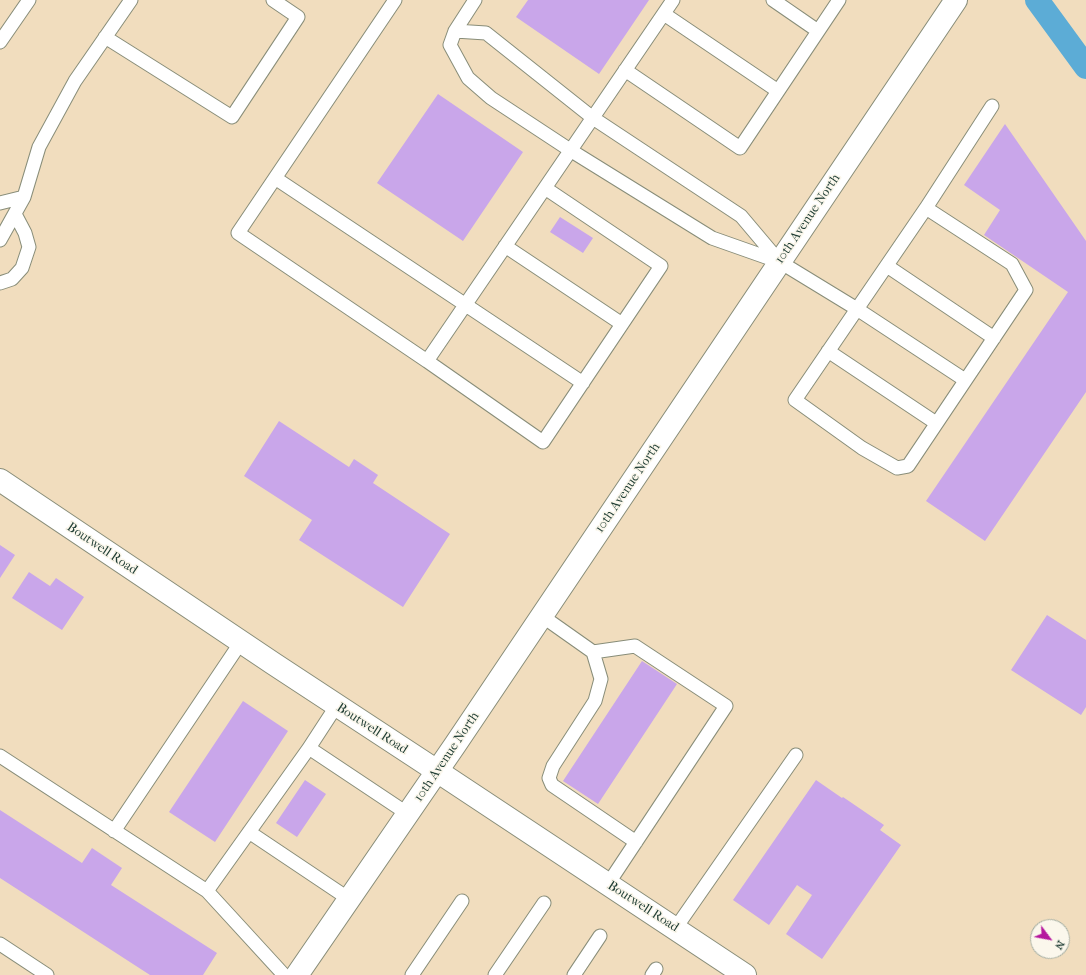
<!DOCTYPE html>
<style>
body{margin:0}
#map{position:relative;width:1086px;height:975px;overflow:hidden;background:#f1ddbe;font-family:"IM FELL French Canon",serif}
canvas{display:block}
.north{position:absolute;left:1030px;top:919px;width:40px;height:40px;box-sizing:border-box;background:#fbf7ec;border:1px solid #a3ada2;border-radius:50%;rotate:122deg;font-size:11px;font-weight:700;line-height:16px;text-align:center;color:#1f3d34}
.north::after{content:'';display:block;margin:auto;width:14px;height:18px;background:#b5179e;clip-path:polygon(50% 0,100% 100%,50% 72%,0 100%)}
</style>
<div id="map">
<canvas width="1086" height="975"></canvas>
<div class="north">N</div>
</div>
<script>
const c = document.querySelector('canvas').getContext('2d');
c.lineJoin = 'round';
function trace(path, color, width, dash) { c.strokeStyle = color; c.lineWidth = width; c.lineCap = dash ? 'butt' : 'round'; c.setLineDash(dash || []); c.stroke(path); }
function fill(path, color) { c.fillStyle = color; c.fill(path, 'evenodd'); }
function label(font, color, halo, rows, align = 'center') {
  c.font = font + ' "IM FELL French Canon",serif'; c.lineWidth = 3; c.setLineDash([]); c.textBaseline = 'middle'; c.strokeStyle = halo; c.fillStyle = color; for (const [text, x, y, turn = 0] of rows) {
    c.save(); c.translate(x, y); c.rotate((+turn || 0) * Math.PI / 180); c.textAlign = isNaN(turn) ? turn : align; if (halo) c.strokeText(text, 0, 0); c.fillText(text, 0, 0); c.restore();
  }
}
trace(new Path2D(`
 M1037 0 1086 67`), '#5cacd6', 24);
fill(new Path2D(`
 M528 0H649L599 74 516 17Z
 M438 94 523 152 463 241 377 183Z
 M1005 124 1086 241V392L985 541 926 501 1068 292 984 235 1000 210 964 185Z
 M560 217 593 238 583 253 550 232Z
 M279 421 349 467 354 459 378 475 373 483 450 534 403 607 299 540 312 520 244 476Z
 M0 545 15 555 0 578Z
 M29 572 50 586 56 578 84 597 62 630 12 598Z
 M1047 615 1086 640V707L1081 715 1011 670Z
 M642 661 677 684 598 804 563 781Z
 M243 701 288 731 215 842 169 812Z
 M305 780 326 794 297 837 276 823Z
 M816 780 842 798 843 797 884 825 880 830 901 845 822 959 786 934 812 895 797 885 769 925 733 900Z
 M0 810 82 863 92 848 122 868 111 885 217 953 203 975H150L0 878Z`), '#c9a6ea');
const service = new Path2D(`
 M395 0 238 233 427 361
 M475 0 455 31 450 45 468 78 491 98 570 150 712 238 780 262 857 309 795 400 862 448 897 468 908 466 1026 290 1012 264 926 208 857 309 965 380
 M773 0 818 31
 M664 14 778 91
 M455 31 486 33 593 118 741 216 779 261
 M105 37 232 117 298 17 273 0
 M0 42 29 0
 M625 70 740 148 839 0
 M275 178 583 383
 M545 188 661 266 543 442 427 361 673 0
 M0 203 24 197
 M926 208 992 106
 M0 240 24 197 39 147 75 81 131 0
 M505 246 622 324
 M887 266 994 338
 M0 283 12 279 22 268 29 247 25 233 15 214
 M828 351 936 423
 M542 616 593 652 635 646 726 706 608 884
 M593 652 601 679 595 701 553 766 549 778 552 785 636 842
 M309 748 337 705
 M0 756 207 891 284 975
 M114 831 241 642
 M249 832 349 899
 M207 891 309 748 408 814
 M675 929 796 755
 M0 944 47 975
 M412 975 462 901
 M495 975 544 903
 M574 975 600 936
 M652 975 656 969`);
const minor = new Path2D(`
 M437 771 745 975`);
const tertiary = new Path2D(`
 M0 480 274 664 437 771
 M297 975 455 745 956 0`);
trace(service, '#888d79', 15);
trace(minor, '#888d79', 24);
trace(tertiary, '#888d79', 24);
trace(service, '#fff', 13);
trace(minor, '#fff', 22);
trace(tertiary, '#fff', 22);
label('13px', '#1f3d34', '#fbf7ec', [
 ["10th Avenue North",808,219,-56],
 ["10th Avenue North",628,488,-56],
 ["Boutwell Road",102,549,34],
 ["Boutwell Road",372,729,33],
 ["10th Avenue North",447,757,-56],
 ["Boutwell Road",643,907,33]
]);
</script>
